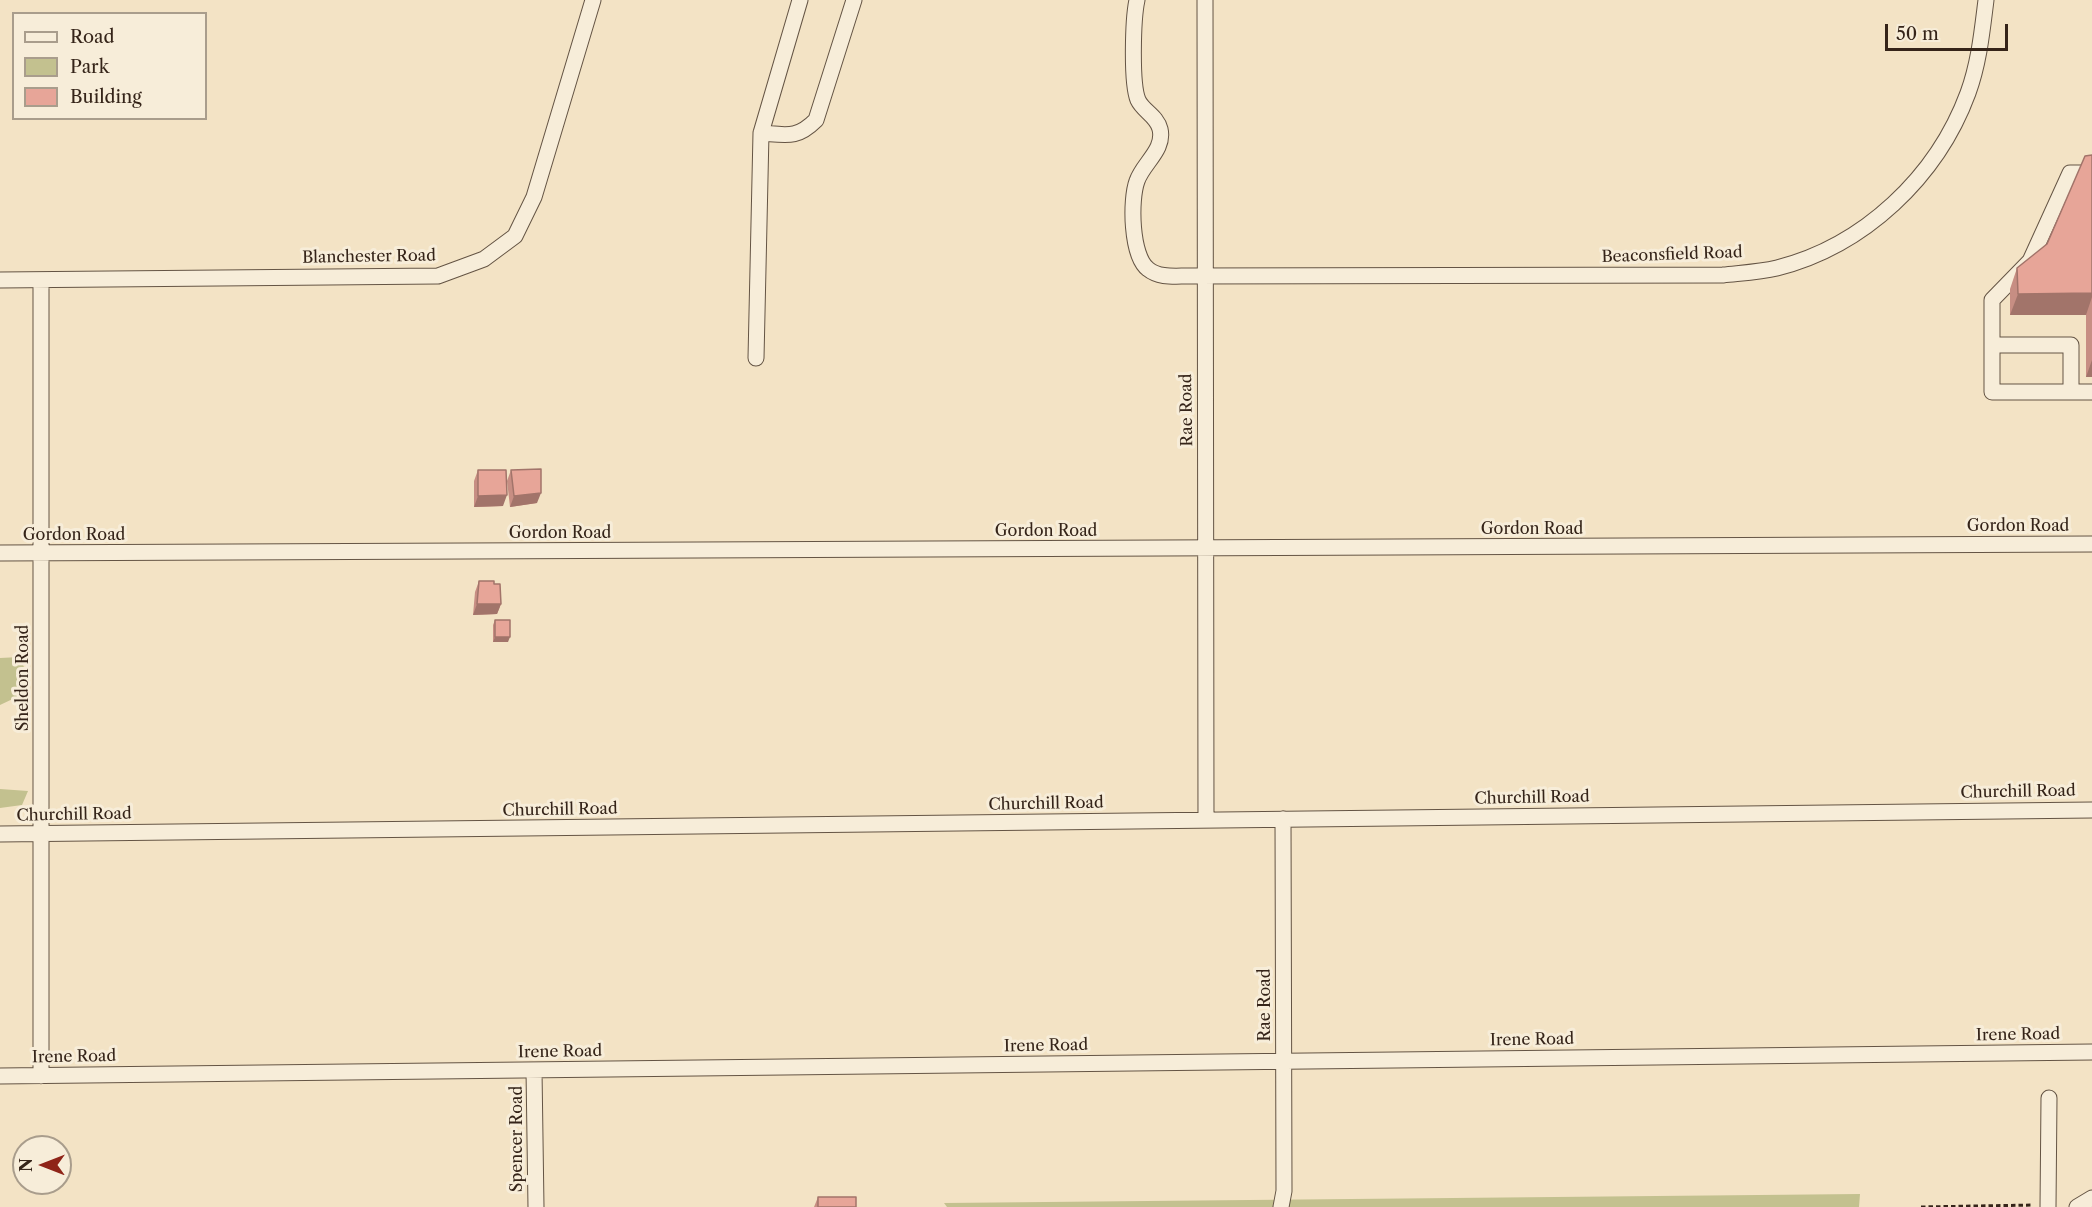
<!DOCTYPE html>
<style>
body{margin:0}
#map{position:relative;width:2092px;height:1207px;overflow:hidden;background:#f3e3c5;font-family:"Libre Caslon Text",serif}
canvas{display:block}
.legend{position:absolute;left:12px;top:12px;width:195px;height:108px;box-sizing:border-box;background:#f7edd9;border:2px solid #a99d8c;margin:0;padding:8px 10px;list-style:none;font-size:18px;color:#352419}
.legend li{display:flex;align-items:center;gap:12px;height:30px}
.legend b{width:30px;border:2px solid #a99d8c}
.north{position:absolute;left:12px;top:1135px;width:60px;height:60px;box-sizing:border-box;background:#f7edd9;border:2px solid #a99d8c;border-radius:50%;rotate:270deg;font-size:16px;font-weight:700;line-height:24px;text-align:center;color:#352419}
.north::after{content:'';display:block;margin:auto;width:21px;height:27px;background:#8f2418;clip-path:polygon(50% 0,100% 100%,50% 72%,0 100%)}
.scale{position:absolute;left:1885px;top:24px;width:123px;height:27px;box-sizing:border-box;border:3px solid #352419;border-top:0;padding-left:8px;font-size:18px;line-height:21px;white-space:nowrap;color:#352419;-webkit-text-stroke:4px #f7edd9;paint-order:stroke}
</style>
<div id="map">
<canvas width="2092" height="1207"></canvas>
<ul class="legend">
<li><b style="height:8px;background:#f7edd9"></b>Road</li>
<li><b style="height:16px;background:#c3c18f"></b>Park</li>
<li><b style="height:16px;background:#e7a598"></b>Building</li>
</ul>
<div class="north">N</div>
<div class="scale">50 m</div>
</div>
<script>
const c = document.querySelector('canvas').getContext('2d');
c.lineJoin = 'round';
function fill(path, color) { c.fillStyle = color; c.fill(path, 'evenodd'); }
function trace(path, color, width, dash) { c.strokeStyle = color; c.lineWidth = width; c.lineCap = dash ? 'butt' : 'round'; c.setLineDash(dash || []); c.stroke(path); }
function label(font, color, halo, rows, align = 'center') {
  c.font = font + ' "Libre Caslon Text",serif'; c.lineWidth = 6; c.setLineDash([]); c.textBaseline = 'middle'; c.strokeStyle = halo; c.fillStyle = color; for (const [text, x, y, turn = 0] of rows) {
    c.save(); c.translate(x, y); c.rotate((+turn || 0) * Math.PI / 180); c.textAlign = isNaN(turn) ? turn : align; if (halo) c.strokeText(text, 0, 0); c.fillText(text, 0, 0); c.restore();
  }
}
fill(new Path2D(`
 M20 657 27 675 19 696 0 705V658Z
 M0 789 28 791 22 805 0 808Z
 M1860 1194 1859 1207H947L944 1203Z`), '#c3c18f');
const minor = new Path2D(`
 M1137 0C1133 18 1131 83 1138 100 1143 111 1157 116 1160 129 1165 150 1143 163 1137 181 1130 200 1131 256 1148 269 1159 278 1174 276 1188 276L1723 275C1741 273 1760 272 1777 268 1864 246 1937 177 1968 93 1979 63 1982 32 1986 0
 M1205 0 1206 820
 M761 133C787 135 797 139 816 120L854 0
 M2092 173H2070L2030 261 1992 300V392H2092
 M0 280 438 276 484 259 515 236 534 197 593 0
 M41 280V1076
 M1992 345H2071V392
 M756 358 761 133 800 0
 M0 553 2092 544
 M0 834 2092 810
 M534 1070 536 1207
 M0 1076 2092 1052
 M1281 1207 1284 1191 1283 819
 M2048 1207 2049 1098
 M2077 1207 2092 1198`);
trace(minor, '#645444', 17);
trace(new Path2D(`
 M1921 1207 2033 1205`), '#352419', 3, [4.5, 3]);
trace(minor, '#f7edd9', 15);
fill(new Path2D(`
 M2092 155V377H2086V315H2010V289L2017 268 2047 244Z
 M478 470 503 506 474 507V481Z
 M511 470 537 503 510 507 507 481Z
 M479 581 494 584 501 604 497 614 473 615 475 592Z
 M495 620 508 642H493V625Z
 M818 1197 856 1207H814Z`), '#c78e83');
fill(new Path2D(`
 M2092 293V297L2086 315H2010L2018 294Z
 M2092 360V377H2086Z
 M541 493 537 503 510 507 514 496Z
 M507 495 503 506 474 507 478 496Z
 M477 604H501L497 614 473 615Z
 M495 637H510L508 642H493Z`), '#a2746a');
const building = new Path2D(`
 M2092 155V293L2018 294 2017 268 2047 244 2085 156Z
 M541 469V493L514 496 511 470Z
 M478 470H506L507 495 478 496Z
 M479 581H494V584H500L501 604H477Z
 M495 620H510V637H495Z
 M818 1197H856V1207H818Z`);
fill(building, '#e7a598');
trace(building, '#a2746a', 1.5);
label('16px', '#352419', '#f7edd9', [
 ["Beaconsfield Road",1672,255,-2],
 ["Blanchester Road",369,257,-1],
 ["Rae Road",1187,410,-91],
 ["Gordon Road",2018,526],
 ["Gordon Road",1532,529],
 ["Gordon Road",1046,531],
 ["Gordon Road",560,533],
 ["Gordon Road",74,535],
 ["Sheldon Road",23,678,-90],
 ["Churchill Road",2018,792,-1],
 ["Churchill Road",1532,798,-1],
 ["Churchill Road",1046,804,-1],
 ["Churchill Road",560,810,-1],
 ["Churchill Road",74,815,-1],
 ["Rae Road",1265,1005,-90],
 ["Irene Road",2018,1035,-1],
 ["Irene Road",1532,1040,-1],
 ["Irene Road",1046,1046,-1],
 ["Irene Road",560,1052,-1],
 ["Irene Road",74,1057,-1],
 ["Spencer Road",517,1139,-90]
]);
</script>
